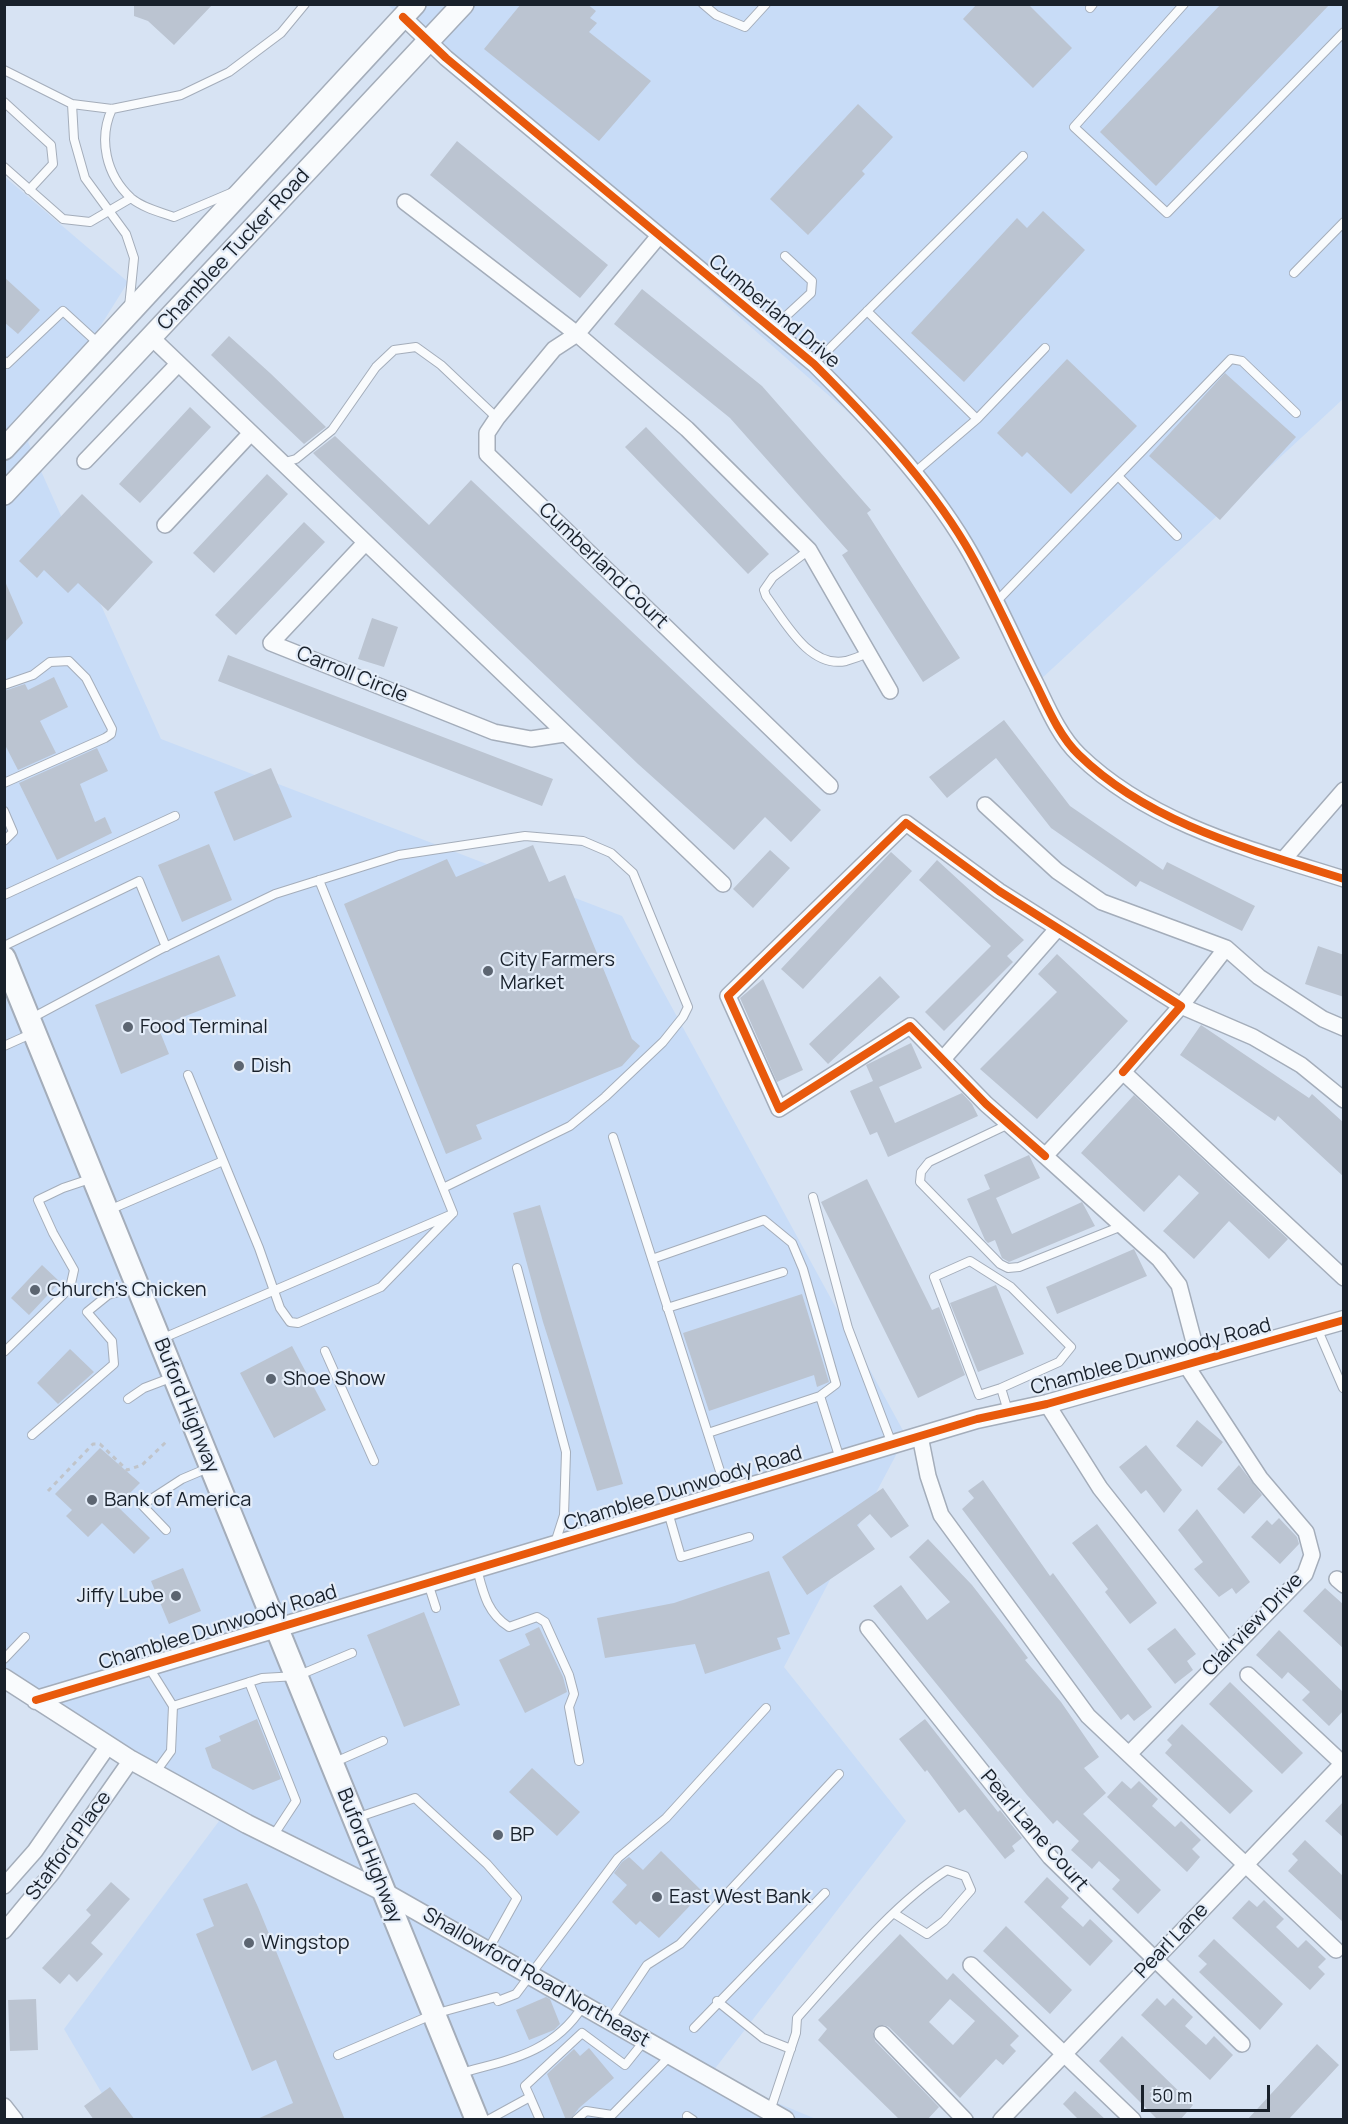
<!DOCTYPE html>
<style>
body{margin:0}
#map{position:relative;width:1348px;height:2124px;overflow:hidden;background:#d7e3f3;font-family:Manrope,sans-serif}
canvas{display:block}
.frame{position:absolute;inset:0;border:6px solid #19212b;pointer-events:none}
.scale{position:absolute;left:1141px;top:2085px;width:129px;height:27px;box-sizing:border-box;border:3px solid #19212b;border-top:0;padding-left:8px;font-size:18px;line-height:21px;white-space:nowrap;color:#19212b;-webkit-text-stroke:4px #e4edf9;paint-order:stroke}
</style>
<div id="map">
<canvas width="1348" height="2124"></canvas>
<div class="frame"></div>
<div class="scale">50 m</div>
</div>
<script>
const c = document.querySelector('canvas').getContext('2d');
c.lineJoin = 'round';
function fill(path, color) { c.fillStyle = color; c.fill(path, 'evenodd'); }
function trace(path, color, width, dash) { c.strokeStyle = color; c.lineWidth = width; c.lineCap = dash ? 'butt' : 'round'; c.setLineDash(dash || []); c.stroke(path); }
function label(font, color, halo, rows, align = 'center') {
  c.font = font + ' Manrope,sans-serif'; c.lineWidth = 4.5; c.setLineDash([]); c.textBaseline = 'middle'; c.strokeStyle = halo; c.fillStyle = color; for (const [text, x, y, turn = 0] of rows) {
    c.save(); c.translate(x, y); c.rotate((+turn || 0) * Math.PI / 180); c.textAlign = isNaN(turn) ? turn : align; if (halo) c.strokeText(text, 0, 0); c.fillText(text, 0, 0); c.restore();
  }
}
fill(new Path2D(`
 M390 4 1343 5V399L1040 680 908 465 456 68 389 6Z
 M5 177 128 282 28 442 161 739 622 916 906 1436 784 1667 906 1821 710 2075 816 2119H117L64 2029 228 1809 5 1678Z`), '#c8dcf7');
fill(new Path2D(`
 M134 4H213L174 45 148 21 134 16Z
 M521 4H587L596 11 590 18 597 23 589 32 651 81 599 141 484 49Z
 M977 4H1028L1072 48 1033 88 963 19Z
 M1221 4H1330L1156 186 1100 132Z
 M858 104 893 137 862 171 865 174 808 235 770 199Z
 M457 141 608 265 580 298 430 175Z
 M1043 211 1085 250 964 382 911 333 1017 218 1027 228Z
 M4 277 40 310 18 334 4 322Z
 M642 289 762 386 871 510 867 513 960 658 923 682 842 555 848 551 730 418 614 324Z
 M229 336 270 373 326 427 304 444 265 407 211 355Z
 M1067 359 1137 426 1071 494 1027 452 1022 457 997 433Z
 M1225 373 1296 437 1220 520 1149 456Z
 M190 407 211 427 140 503 119 484Z
 M646 427 769 554 748 574 625 447Z
 M335 436 429 525 471 480 821 810 791 842 765 817 734 850 638 764 318 458 313 453Z
 M267 474 288 494 214 573 193 553Z
 M82 494 153 562 108 611 78 583 68 593 44 570 37 578 19 561Z
 M304 522 325 542 236 635 215 615Z
 M4 579 23 623 4 643Z
 M372 618 398 627 384 667 358 659Z
 M228 655 553 779 542 806 218 681Z
 M54 677 68 707 40 721 56 753 18 770 4 743V691L25 684 28 690Z
 M1004 720 1070 806 1163 870 1167 862 1255 906 1242 931 1140 881 1136 887 1051 828 996 758 947 798 929 777Z
 M97 748 108 771 80 784 95 822 105 817 112 833 57 860 19 783Z
 M271 768 292 817 234 841 214 792Z
 M209 844 232 900 182 922 158 865Z
 M533 845 549 882 565 875 632 1039 640 1046 622 1066 476 1125 482 1139 446 1154 344 904 447 859 456 877Z
 M770 850 790 868 753 908 733 889Z
 M891 852 912 871 803 989 781 969Z
 M937 860 1024 940 1007 956 1013 962 944 1031 925 1012 991 946 919 880Z
 M1318 946 1344 955V997L1305 984Z
 M1057 954 1128 1021 1037 1119 980 1069 1057 992 1038 974Z
 M219 955 236 996 158 1027 169 1054 121 1074 95 1005Z
 M880 976 900 997 828 1064 809 1044Z
 M763 979 803 1070 777 1082 740 998Z
 M1201 1025 1309 1098 1312 1094 1344 1123V1177L1278 1116 1275 1121 1180 1055Z
 M911 1043 922 1068 879 1087 895 1123 962 1093 972 1104 978 1116 888 1157 877 1132 870 1135 850 1091 873 1081 866 1065Z
 M1134 1095 1288 1239 1269 1259 1229 1221 1194 1259 1163 1231 1199 1193 1179 1175 1144 1212 1081 1153Z
 M1029 1155 1040 1178 996 1198 1012 1234 1082 1202 1095 1226 1009 1262 1002 1258 995 1240 988 1243 985 1240 967 1199 990 1189 984 1175Z
 M867 1179 932 1310 939 1307 965 1375 918 1398 821 1202Z
 M540 1205 623 1484 597 1491 543 1322 513 1213Z
 M1134 1249 1147 1276 1057 1314 1046 1287Z
 M42 1265 60 1282 29 1315 11 1298Z
 M996 1285 1024 1354 978 1372 950 1303Z
 M802 1294 829 1382 817 1387 814 1375 709 1411 683 1333Z
 M292 1346 326 1410 274 1438 240 1373Z
 M70 1349 94 1372 58 1404 37 1383Z
 M1197 1420 1223 1442 1202 1467 1176 1446Z
 M1146 1445 1182 1490 1164 1513 1146 1490 1141 1494 1119 1467Z
 M100 1448 140 1483 117 1506 150 1538 134 1554 102 1523 88 1537 66 1516 72 1510 55 1494Z
 M1239 1465 1262 1495 1244 1514 1217 1489Z
 M983 1480 1050 1576 1053 1573 1152 1707 1134 1721 1128 1714 1121 1720 962 1509 974 1498 968 1491Z
 M883 1488 909 1526 891 1538 870 1514 857 1525 875 1549 807 1595 782 1557Z
 M1197 1509 1250 1582 1236 1594 1232 1588 1219 1597 1194 1569 1203 1562 1178 1530Z
 M1279 1518 1297 1537 1299 1544 1280 1564 1251 1537 1267 1520 1272 1525Z
 M1097 1524 1157 1603 1130 1624 1105 1592 1108 1589 1072 1543Z
 M928 1539 972 1585 1003 1625 1028 1658 1025 1660 1061 1702 1099 1757 1084 1768 1106 1793 1083 1814 1161 1890 1138 1914 1112 1889 1120 1880 1099 1861 1092 1869 1071 1850 1079 1841 1057 1820 1053 1824 1027 1795 873 1606 901 1585 927 1620 950 1602 909 1557Z
 M183 1568 201 1611 169 1624 151 1581Z
 M769 1571 790 1634 777 1638 781 1649 705 1674 695 1644 605 1658 597 1618 674 1603Z
 M1325 1588 1344 1605V1649L1303 1611Z
 M424 1612 460 1705 404 1727 367 1635Z
 M539 1627 563 1677 567 1692 525 1713 499 1660 530 1645 525 1634Z
 M1175 1628 1196 1654 1187 1661 1193 1670 1175 1684 1147 1649Z
 M1279 1630 1344 1693V1710L1329 1726 1302 1700 1310 1692 1288 1672 1282 1679 1256 1655Z
 M1230 1682 1303 1753 1282 1774 1209 1704Z
 M257 1719 281 1779 253 1790 212 1768 205 1748 221 1741 219 1736Z
 M925 1719 998 1812 1000 1810 1022 1838 1012 1846 1015 1851 1005 1859 965 1809 959 1813 927 1770 925 1772 899 1739Z
 M1182 1724 1253 1791 1230 1814 1165 1753 1172 1745 1167 1740Z
 M532 1768 580 1812 557 1836 509 1792Z
 M1122 1781 1131 1789 1139 1781 1158 1799 1152 1806 1175 1827 1181 1821 1201 1840 1192 1849 1200 1857 1187 1872 1107 1797Z
 M1344 1801V1838L1325 1821Z
 M1305 1840 1344 1877V1923L1288 1871 1298 1860 1292 1854Z
 M661 1851 703 1892 659 1938 640 1921 636 1925 612 1902 627 1885 614 1873 622 1862 629 1857 643 1870Z
 M1047 1877 1069 1898 1061 1907 1083 1927 1090 1919 1113 1941 1090 1966 1024 1902Z
 M111 1882 130 1899 91 1943 103 1954 77 1982 69 1974 60 1984 42 1968 91 1915 86 1910Z
 M247 1883 258 1907 345 2120H255L293 2103 276 2060 252 2071 196 1934 214 1926 203 1899Z
 M1249 1900 1257 1907 1264 1900 1284 1919 1276 1927 1298 1948 1306 1940 1326 1959 1318 1967 1325 1974 1310 1990 1232 1918Z
 M1006 1926 1072 1990 1050 2014 983 1951Z
 M900 1934 947 1980 953 1973 1019 2036 1010 2045 1016 2051 1003 2065 996 2059 960 2098 889 2027 884 2025 876 2027 873 2032 875 2041 939 2107 927 2120H900L818 2040 827 2029 818 2020ZM950 1999 975 2021 953 2045 929 2022Z
 M1214 1939 1283 2004 1260 2030 1199 1972 1207 1964 1198 1956Z
 M546 1997 550 1999 560 2024 554 2030 529 2040 516 2010Z
 M1157 1998 1165 2006 1173 1998 1193 2017 1185 2026 1206 2045 1214 2036 1233 2055 1210 2080 1141 2015Z
 M36 1999 38 2050 10 2051 8 2000Z
 M1122 2036 1193 2105 1180 2120H1158L1099 2061Z
 M1317 2044 1339 2065 1288 2120H1247Z
 M589 2048 614 2078 579 2108 570 2120H566L547 2074 574 2049 580 2056Z
 M110 2087 135 2120H94L84 2106Z
 M1075 2091 1106 2120H1079L1063 2104Z`), '#bbc4d1');
const service = new Path2D(`
 M703 4 716 15 745 27 766 4
 M1184 4 1074 127 1167 213 1344 32
 M1090 8 1093 4
 M4 70 72 104 112 109 181 95 229 72 281 33 305 4
 M4 102 51 145 53 164 29 190
 M72 104 74 139 85 178 126 234 134 258 129 307
 M112 109C98 139 106 175 131 198 143 208 160 212 174 217L233 192
 M4 167 63 219 90 222 131 198
 M1294 273 1344 222
 M867 311 977 419
 M771 330 811 293 812 281 785 256
 M4 361 7 364 63 311 99 344
 M814 364 1023 156
 M281 463 296 459 332 430 376 367 394 350 416 347 441 365 497 418
 M914 473 977 419 1045 348
 M1119 477 1177 536
 M809 550 773 577 764 590 766 596C784 620 809 669 846 661 853 659 861 656 868 653
 M996 602 1231 359 1242 361 1296 413
 M4 685 33 675 50 662 69 661 86 678 112 729 111 734 105 738 4 783
 M4 811 13 832 4 841
 M319 880 453 1213
 M4 895 175 816
 M4 946 139 881 166 947
 M30 1019 159 950 275 894 399 855 525 836 583 841 611 853 633 873 688 1007 683 1017 663 1042 605 1097 570 1126 443 1188
 M4 1046 33 1033
 M188 1075 259 1248 280 1308 290 1322 298 1323 381 1287 453 1213
 M1009 1124 929 1162 921 1172 920 1182 1000 1264 1008 1268 1019 1267 1122 1226
 M613 1137 727 1493
 M813 1197 848 1328 892 1444
 M109 1210 223 1161
 M652 1259 764 1220 792 1243 803 1269 836 1384 820 1396
 M517 1268 566 1452 564 1515 555 1543
 M667 1308 783 1272
 M1317 1328 1343 1388
 M161 1339 450 1215
 M325 1351 374 1461
 M4 1352 70 1288 74 1270 53 1233 38 1200 63 1188 90 1179
 M1001 1388 1059 1362 1071 1347 1011 1287 970 1261 934 1277 979 1395 1001 1388 1008 1411
 M128 1399 144 1388 173 1377
 M708 1433 820 1396 840 1459
 M32 1435 114 1364 112 1341 87 1312 108 1295 136 1287
 M668 1512 681 1557 749 1537
 M166 1530 142 1505 182 1479 208 1468
 M477 1569C483 1592 487 1613 509 1627L537 1617 545 1622 569 1675 574 1694 569 1707 579 1761
 M428 1583 436 1608
 M4 1659 25 1637
 M148 1666 173 1706 262 1678 297 1676 352 1653
 M249 1682 296 1801 273 1836
 M335 1762 383 1741
 M155 1773 171 1751 173 1706
 M356 1818 415 1798 487 1864 517 1898 488 1950
 M498 2001 516 1994 618 1858 666 1818 766 1708
 M717 2001 763 2038 791 2049
 M610 2020 647 1965 680 1944 839 1774
 M694 2028 825 1893
 M338 2055 434 2014 496 1997
 M460 2073C509 2060 553 2053 583 2006
 M530 2097 525 2086 582 2033 625 2065 645 2040
 M770 2111 796 2033 797 2018C841 1969 892 1905 947 1870L965 1876 971 1890 944 1921 927 1934 895 1914
 M687 2116 693 2120
 M488 2120 530 2097 540 2120
 M576 2120 586 2111 612 2115 671 2055`);
const minor = new Path2D(`
 M403 17 446 58 814 364C867 417 926 479 965 544 992 589 1013 639 1037 686 1048 709 1060 737 1079 755 1150 824 1252 850 1344 879
 M405 202 577 334 687 429 809 550 890 691
 M658 237 577 334 554 349 497 418 487 433V454L830 786
 M152 338 723 884
 M85 461 178 364
 M165 525 250 434
 M365 543 271 643 494 732 531 739 564 734
 M985 805 1057 871 1102 902 1226 948 1259 977 1323 1019 1344 1028
 M1283 860 1344 790
 M1226 948 1181 1006 1253 1037 1301 1065 1344 1100
 M943 1059 1057 929
 M1045 1156 986 1104 910 1026 779 1109 728 996 906 823 999 891 1181 1006 1123 1072
 M1199 1361 1179 1285 1159 1259 1045 1156 1123 1072 1344 1278
 M1047 1404 1100 1488 1228 1650
 M920 1436 928 1476 941 1515 1088 1716 1336 1950
 M1337 1579 1344 1585
 M868 1628 1050 1857 1242 2044
 M1248 1675 1342 1763
 M1129 1754 1305 1574 1312 1555 1306 1532 1260 1478 1186 1365
 M4 1886 35 1851 108 1746
 M4 1931 52 1873 131 1760
 M971 1965 1133 2120
 M882 2034 965 2120
 M4 2106 15 2120
 M1001 2120 1344 1762`);
const tertiary = new Path2D(`
 M4 1678 131 1760 247 1824 382 1891 785 2120
 M36 1700 977 1419 1047 1404 1344 1320`);
const secondary = new Path2D(`
 M4 449 415 4
 M4 494 463 4`);
const primary = new Path2D(`
 M4 958 477 2120`);
trace(service, '#a4adba', 10);
trace(minor, '#a4adba', 18);
trace(tertiary, '#a4adba', 21);
trace(secondary, '#a4adba', 24);
trace(primary, '#a4adba', 26);
trace(new Path2D(`
 M48 1491 93 1444H100L127 1470 142 1465 167 1441`), '#c0c4ca', 3, [4.5, 4.5]);
trace(service, '#f9fbfd', 8);
trace(minor, '#f9fbfd', 15);
trace(tertiary, '#f9fbfd', 18);
trace(secondary, '#f9fbfd', 21);
trace(primary, '#f9fbfd', 22);
trace(new Path2D(`
 M403 17 446 58 814 364C867 417 926 479 965 544 992 589 1013 639 1037 686 1048 709 1060 737 1079 755 1150 824 1252 850 1344 879
 M1045 1156 986 1104 910 1026 779 1109 728 996 906 823 999 891 1181 1006 1123 1072
 M36 1700 977 1419 1047 1404 1344 1320`), '#e8590c', 8);
for (const [x, y, r, color] of [
 [488,971,6,"#5c6571"],
 [128,1027,6,"#5c6571"],
 [239,1066,6,"#5c6571"],
 [35,1290,6,"#5c6571"],
 [271,1379,6,"#5c6571"],
 [92,1500,6,"#5c6571"],
 [176,1596,6,"#5c6571"],
 [498,1835,6,"#5c6571"],
 [657,1897,6,"#5c6571"],
 [249,1943,6,"#5c6571"]
]) { const dot = new Path2D(); dot.arc(x, y, r, 0, 2 * Math.PI); c.fillStyle = color; c.fill(dot); trace(dot, '#e4edf9', 2); }
label('20px', '#19212b', '#e4edf9', [
 ["Chamblee Tucker Road",234,250,-47],
 ["Cumberland Drive",774,312,40],
 ["Cumberland Court",603,566,44],
 ["Carroll Circle",352,675,22],
 ["Chamblee Dunwoody Road",1151,1357,-15],
 ["Buford Highway",186,1406,68],
 ["Chamblee Dunwoody Road",683,1489,-17],
 ["Clairview Drive",1253,1625,-46],
 ["Chamblee Dunwoody Road",218,1628,-17],
 ["Pearl Lane Court",1034,1831,49],
 ["Stafford Place",69,1846,-54],
 ["Buford Highway",369,1856,68],
 ["Pearl Lane",1172,1941,-46],
 ["Shallowford Road Northeast",536,1978,30]
]);
label('20px', '#19212b', '#e4edf9', [
 ["City Farmers",500,960],
 ["Market",500,983],
 ["Food Terminal",140,1027],
 ["Dish",251,1066],
 ["Church's Chicken",47,1290],
 ["Shoe Show",283,1379],
 ["Bank of America",104,1500],
 ["Jiffy Lube",164,1596,"right"],
 ["BP",510,1835],
 ["East West Bank",669,1897],
 ["Wingstop",261,1943]
], 'left');
</script>
